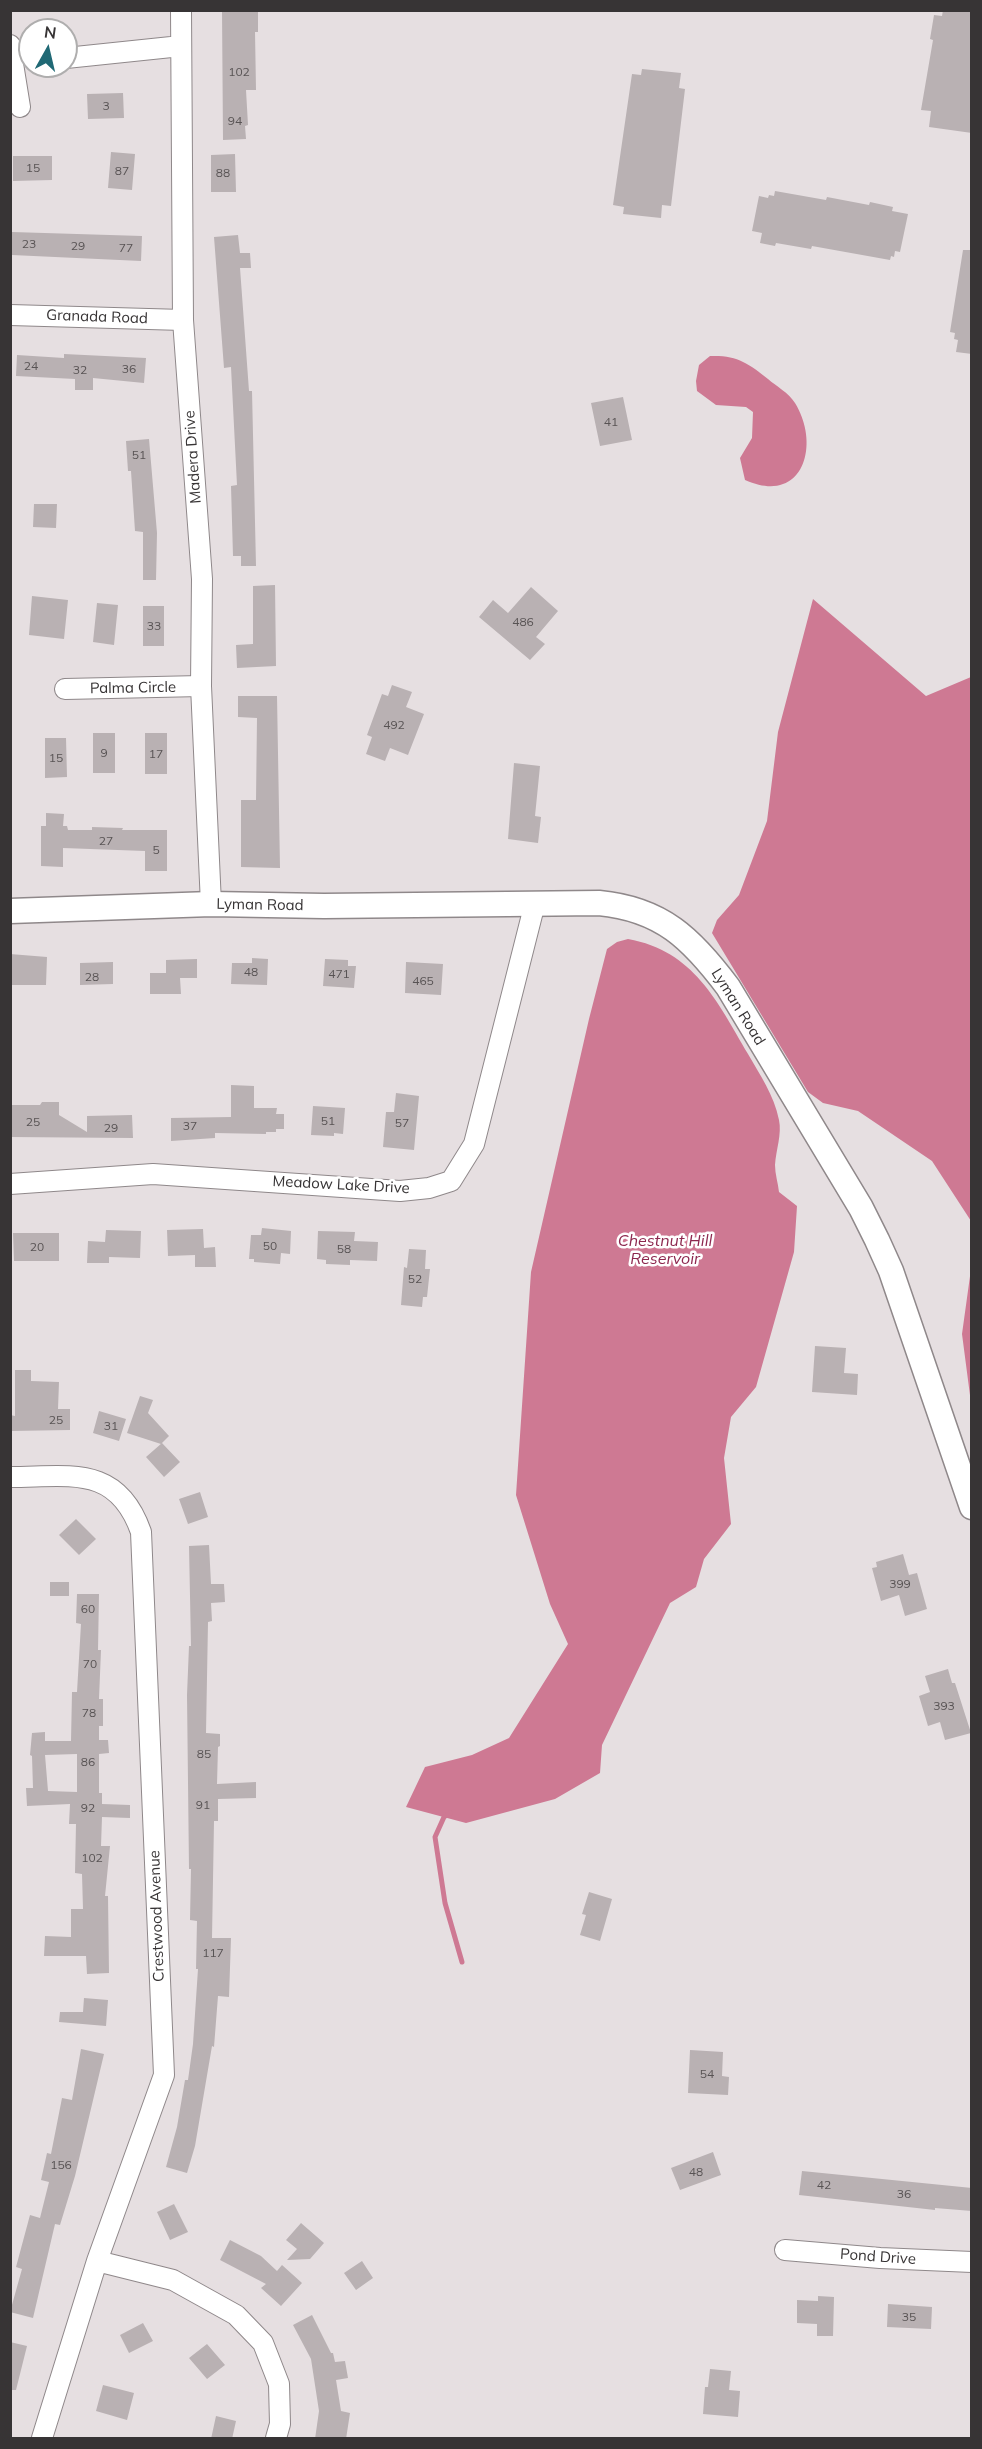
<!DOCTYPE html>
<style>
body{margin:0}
#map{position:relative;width:982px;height:2449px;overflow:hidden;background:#e6dfe1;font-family:Mulish,sans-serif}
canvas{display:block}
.frame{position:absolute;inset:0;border:12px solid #373435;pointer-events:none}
.north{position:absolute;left:18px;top:18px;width:60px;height:60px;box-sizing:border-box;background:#fff;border:2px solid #afaeae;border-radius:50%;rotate:8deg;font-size:16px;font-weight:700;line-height:24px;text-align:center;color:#373435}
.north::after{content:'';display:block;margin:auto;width:21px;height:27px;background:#206975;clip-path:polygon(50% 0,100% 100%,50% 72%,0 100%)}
</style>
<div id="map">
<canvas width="982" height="2449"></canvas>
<div class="frame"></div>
<div class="north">N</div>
</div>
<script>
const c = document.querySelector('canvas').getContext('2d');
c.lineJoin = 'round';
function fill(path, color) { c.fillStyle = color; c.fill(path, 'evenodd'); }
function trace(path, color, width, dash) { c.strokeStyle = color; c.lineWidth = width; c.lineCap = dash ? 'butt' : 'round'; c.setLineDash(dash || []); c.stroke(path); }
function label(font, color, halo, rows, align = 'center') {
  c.font = font + ' Mulish,sans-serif'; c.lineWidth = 5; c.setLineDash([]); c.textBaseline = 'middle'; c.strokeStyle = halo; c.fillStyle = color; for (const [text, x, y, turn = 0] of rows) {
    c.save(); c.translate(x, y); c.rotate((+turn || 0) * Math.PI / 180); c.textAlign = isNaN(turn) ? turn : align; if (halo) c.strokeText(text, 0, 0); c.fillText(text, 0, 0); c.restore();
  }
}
fill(new Path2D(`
 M710 356C737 355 748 363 768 379 776 386 789 393 795 403 821 445 803 506 745 480L740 458 752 438 753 412 746 407 716 405 697 391 696 381 699 365Z
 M813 599 926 696 971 677V1221L932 1161 858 1111 823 1103 808 1092 712 933 717 920 739 895 767 821 778 732Z
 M628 939C694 951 717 1001 748 1054 760 1075 774 1095 779 1120 782 1134 776 1150 775 1165 775 1174 778 1183 779 1192L797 1206 794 1252 756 1387 731 1417 724 1458 731 1524 704 1559 696 1587 670 1603 602 1745 600 1773 555 1799 466 1823 406 1807 425 1767 472 1755 509 1738 568 1644 550 1604 516 1495 531 1272 589 1019 607 949 617 942Z
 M971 1269V1403L962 1334Z`), '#ce7993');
trace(new Path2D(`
 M450 1813 444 1817 435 1837 445 1903 462 1962`), '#ce7993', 5);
fill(new Path2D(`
 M222 10H258V32H255L256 90H246L248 125 245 126 246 139 223 140Z
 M943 10H972V133L929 127 931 111 921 110 933 40 930 39 934 15 942 16Z
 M642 69 681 73 679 88 685 89 671 206 662 205 661 218 623 214 624 207 613 205 632 74 641 75Z
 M123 93 124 118 88 119 87 94Z
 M111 152 135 154 132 190 108 188Z
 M235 154 236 192H211V155Z
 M13 156H52V180L13 181Z
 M775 191 826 200 827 197 869 205 870 202 893 207 892 211 908 214 900 252 895 251 894 257 891 256 890 260 812 246 811 249 776 243 775 246 760 243 762 233 752 231 759 196 768 198 769 195 774 196Z
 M12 232 142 236 141 261 12 255Z
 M238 235 240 253H250L251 268H240L249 391H252L256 566H241V556H233L231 486 237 485 231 367 224 368 214 237Z
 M963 250H972V354L956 352 958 340 954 339 955 333 950 332Z
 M64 354 146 358 144 383 93 378V390H75V379L16 376 17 355 64 358Z
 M623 397 632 440 600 446 591 403Z
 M149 439 157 533 156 580H143V532L135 531 131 471H128L126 441Z
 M34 504H57L56 528 33 527Z
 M275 585 276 666 237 668 236 645 253 644V586Z
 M531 587 558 611 536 637 545 644 530 660 479 617 493 600 508 613Z
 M32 596 68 600 64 639 29 635Z
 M97 603 118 605 114 645 93 642Z
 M143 606H164V646H143Z
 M392 685 412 692 406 707 424 714 408 755 390 748 385 761 366 754 372 737 367 735 382 694 388 696Z
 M238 696H277L280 868 241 867V800H256L257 718 238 717Z
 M93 733H115V773H93Z
 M145 733H167V774H145Z
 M45 738H66L67 777 45 778Z
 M514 763 540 766 535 816 541 817 538 843 508 839Z
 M46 813 64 814 63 826H67L68 830H92V827L123 828 122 830H167V871H145V851L63 848V867L41 866V826H46Z
 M10 954 47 957 46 985H10Z
 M252 958 268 959 267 985 231 984 232 963H252Z
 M197 959V978H180L181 994H150V973H166V960Z
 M325 959 348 960V966H356L354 988 323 986Z
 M113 962V984L80 985V963Z
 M406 962 443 964 441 995 405 993Z
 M231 1085 254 1086V1108H277L276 1114H284V1129H276V1132H266V1134L215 1133V1138L171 1141V1118L231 1117Z
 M396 1093 419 1096 414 1150 383 1147 386 1112H394Z
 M42 1102H59V1115L87 1132V1116L132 1115 133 1138 10 1137V1105H40Z
 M313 1106 345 1108 343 1134 334 1133V1136L311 1135Z
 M262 1228 291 1231 290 1254 281 1253 280 1264 254 1262V1259H249L251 1235H261Z
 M203 1229 204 1248 215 1247 216 1267H195V1255L168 1256 167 1230Z
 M106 1230 141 1231 140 1258 109 1257V1263H87L88 1241 105 1242Z
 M318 1231 355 1232 354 1241 378 1242 377 1261 350 1260V1265L326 1264V1260L317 1259Z
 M13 1233H59V1261H14Z
 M409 1249 426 1250 425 1269H430L427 1297H423L422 1307 401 1305 404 1267 407 1268Z
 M815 1346 846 1348 844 1373 858 1374 857 1395 812 1392Z
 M15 1370H31V1381L59 1382 58 1409H70V1430L10 1431V1415L15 1416Z
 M140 1396 153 1400 148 1413 169 1436 161 1444 127 1433Z
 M99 1411 126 1419 119 1441 93 1433Z
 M162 1443 180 1462 164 1477 146 1457Z
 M200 1492 208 1517 188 1524 179 1499Z
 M76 1519 96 1539 79 1555 59 1535Z
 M209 1545 211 1584H224L225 1602 211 1603 212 1621 208 1622 206 1733 220 1734V1746L218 1747 217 1784 256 1782V1798L218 1799V1821H214L212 1938H231L229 1997 218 1996 214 2047 212 2046 195 2146 187 2173 166 2167 177 2127 185 2080H188L193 2044 198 1969H196L197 1921 190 1920 191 1869H189L187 1695 189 1646H191L189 1546Z
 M903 1554 909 1575 917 1573 927 1609 905 1616 899 1595 881 1601 872 1568 877 1567 876 1562Z
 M50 1582H69V1596H50Z
 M77 1594H99L98 1650H101L99 1699H103V1726H99V1740H108L109 1753 99 1754V1793H102V1804L130 1805V1818L102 1817 101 1846H110L105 1896H108L109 1973 87 1974 86 1956H44L45 1936 71 1937V1909H83L82 1874 75 1873 76 1824H69L70 1804 27 1806 26 1788H33L32 1756 30 1755 32 1733 45 1732V1741H71L72 1692H77L81 1624 76 1623ZM77 1754V1792L48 1791 45 1755Z
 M948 1669 952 1683H955L971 1733 945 1740 940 1722 928 1726 919 1696 930 1692 925 1676Z
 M589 1892 612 1899 600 1941 580 1935 586 1915 582 1914Z
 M84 1998 108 2000 106 2026 59 2022 60 2012H83Z
 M81 2049 104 2054 75 2176 60 2225 55 2224 33 2318 10 2312 22 2269 16 2267 30 2215 40 2218 49 2182 41 2180 47 2153 51 2154 62 2098 72 2100Z
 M690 2050 723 2052 722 2076 729 2077 728 2095 688 2093Z
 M713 2152 721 2175 680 2190 671 2168Z
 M802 2171 972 2188V2211L935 2208V2210L799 2195Z
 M174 2204 188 2232 170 2240 157 2212Z
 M301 2223 324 2243 310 2259 287 2260 297 2249 286 2240Z
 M230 2240 261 2256 277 2271 282 2265 302 2283 281 2306 261 2288 266 2284 220 2260Z
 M362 2261 373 2278 356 2290 344 2273Z
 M818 2296 834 2297 833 2336H817V2324L797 2323V2300L818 2301Z
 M888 2304 932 2307 931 2329 887 2327Z
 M312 2315 331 2353H333L335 2362 345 2361 348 2378 336 2380 341 2411 350 2413 346 2439H315L319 2411 311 2359 293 2325Z
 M143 2323 153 2341 129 2353 120 2335Z
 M10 2342 27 2346 16 2390H10Z
 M207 2344 225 2365 207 2379 189 2358Z
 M710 2369 731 2371 729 2390 740 2391 738 2417 703 2414 705 2387H708Z
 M103 2385 134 2393 127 2420 96 2411Z
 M216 2416 236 2421 232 2439H211Z`), '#b9b1b3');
const minor = new Path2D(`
 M181 10 183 320 202 579 201 686 211 904
 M10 45 20 107
 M66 58 181 46
 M10 315 183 320
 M65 689 201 686
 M10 1184 153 1174 400 1191 429 1188 451 1181 474 1144 535 903
 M10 1477C70 1477 117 1464 141 1532L164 2075 97 2261 42 2438
 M785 2250 880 2258 972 2262
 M97 2261 173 2280 236 2315 263 2343 279 2384 280 2424 276 2438`);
const tertiary = new Path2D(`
 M10 911 211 904 324 906 599 903C662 909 692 939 728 987L861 1208 877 1240 891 1271 972 1507`);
trace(minor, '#8f888a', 22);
trace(tertiary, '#8f888a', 27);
trace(minor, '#fff', 20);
trace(tertiary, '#fff', 24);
label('12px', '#585354', null, [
 ["102",239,72],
 ["3",106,106],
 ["94",235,121],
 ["15",33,168],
 ["87",122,171],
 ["88",223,173],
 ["23",29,244],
 ["29",78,246],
 ["77",126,248],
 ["24",31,366],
 ["36",129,369],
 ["32",80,370],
 ["41",611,422],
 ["51",139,455],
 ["486",523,622],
 ["33",154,626],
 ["492",394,725],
 ["9",104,753],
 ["17",156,754],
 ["15",56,758],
 ["27",106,841],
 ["5",156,850],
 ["48",251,972],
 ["471",339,974],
 ["28",92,977],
 ["465",423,981],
 ["51",328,1121],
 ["25",33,1122],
 ["57",402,1123],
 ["37",190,1126],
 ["29",111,1128],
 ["50",270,1246],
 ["20",37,1247],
 ["58",344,1249],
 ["52",415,1279],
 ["25",56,1420],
 ["31",111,1426],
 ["399",900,1584],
 ["60",88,1609],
 ["70",90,1664],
 ["393",944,1706],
 ["78",89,1713],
 ["85",204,1754],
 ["86",88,1762],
 ["91",203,1805],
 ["92",88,1808],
 ["102",92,1858],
 ["117",213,1953],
 ["54",707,2074],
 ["156",61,2165],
 ["48",696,2172],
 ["42",824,2185],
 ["36",904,2194],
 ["35",909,2317]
]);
label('15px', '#373435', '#fff', [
 ["Granada Road",97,317,2],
 ["Madera Drive",193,457,-94],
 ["Palma Circle",133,688,-1],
 ["Lyman Road",260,905,1],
 ["Lyman Road",738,1007,58],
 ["Meadow Lake Drive",341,1185,3],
 ["Crestwood Avenue",157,1916,-92],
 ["Pond Drive",878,2257,4]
]);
label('italic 16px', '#8d284f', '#fff', [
 ["Chestnut Hill",665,1241],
 ["Reservoir",665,1259]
]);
</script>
